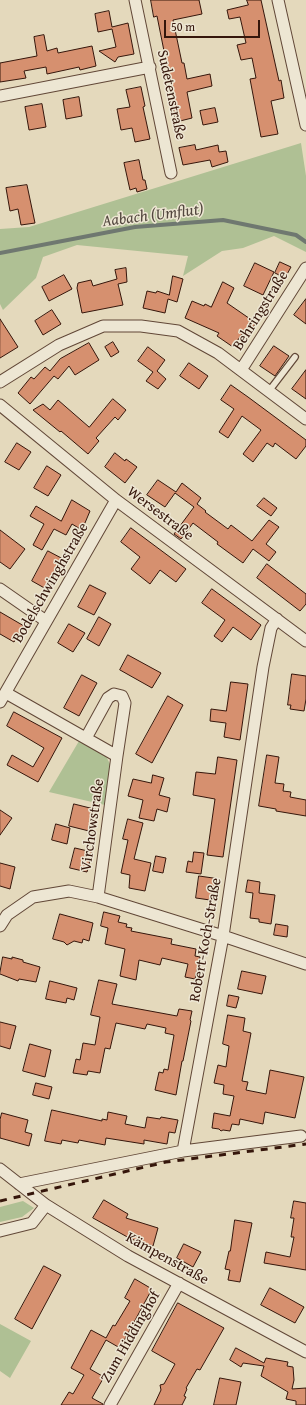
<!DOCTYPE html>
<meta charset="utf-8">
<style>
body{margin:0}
#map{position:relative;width:306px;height:1405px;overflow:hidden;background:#e4d9bc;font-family:"Gentium Book Plus",serif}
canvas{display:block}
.scale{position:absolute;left:164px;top:20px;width:96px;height:18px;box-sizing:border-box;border:2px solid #35160b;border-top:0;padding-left:5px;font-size:12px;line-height:14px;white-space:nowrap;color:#35160b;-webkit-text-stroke:3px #ede6d3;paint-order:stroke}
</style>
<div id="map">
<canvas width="306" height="1405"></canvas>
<div class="scale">50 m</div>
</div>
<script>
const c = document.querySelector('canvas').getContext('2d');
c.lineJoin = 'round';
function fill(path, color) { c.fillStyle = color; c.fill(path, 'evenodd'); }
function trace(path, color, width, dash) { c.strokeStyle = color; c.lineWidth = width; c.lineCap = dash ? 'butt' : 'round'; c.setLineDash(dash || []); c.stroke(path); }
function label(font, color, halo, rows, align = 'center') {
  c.font = font + ' "Gentium Book Plus",serif'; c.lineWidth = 3; c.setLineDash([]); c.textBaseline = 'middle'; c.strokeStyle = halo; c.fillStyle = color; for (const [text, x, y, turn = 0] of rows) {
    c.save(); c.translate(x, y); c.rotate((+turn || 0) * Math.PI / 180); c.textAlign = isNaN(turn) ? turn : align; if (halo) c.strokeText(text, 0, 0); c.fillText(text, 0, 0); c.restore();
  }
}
fill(new Path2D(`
 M301 143 306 176V252L274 236 243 248 222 251 183 276 188 256 77 245 43 257 36 278 3 310 0 304V229L29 227Z
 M79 741 106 756 111 766 105 805 49 792Z
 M23 1201 34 1208 22 1217 0 1222V1207Z
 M0 1324 31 1341 10 1378 0 1371Z`), '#afc094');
trace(new Path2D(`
 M0 253 135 227 223 220 296 235 306 242`), '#6f7870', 4);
const building = new Path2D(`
 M151 0H199L202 14 173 20 182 63H184L187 79 210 74 212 86 187 92 192 118 176 122 172 102 174 101 157 16 154 17Z
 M247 0H261L279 81 281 80 284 98 271 101 278 134 261 137 250 79 256 78 252 58 241 60 237 45 246 43 240 17 229 19 227 10 248 5Z
 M109 11 112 27 128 23 134 54 118 57 115 62 99 51 116 47 112 29 98 32 95 14Z
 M44 35 47 51 57 48 58 53 92 46 96 66 80 70 79 67 47 74 46 67 24 71 26 78 0 82V63L37 56 34 37Z
 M141 87 145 106 143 107 150 139 135 142 132 128 121 130 117 109 130 107 126 90Z
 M79 97 82 116 66 119 63 100Z
 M42 104 46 127 29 130 25 107Z
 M215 108 218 122 203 125 200 111Z
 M195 145 196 150 218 145 219 152 226 151 228 162 212 167 210 160 183 165 179 148Z
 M139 160 143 180H145L147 189 137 192 136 188 130 190 124 163Z
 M27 185 35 223 21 225 18 209 10 211 6 188Z
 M280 262 291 267 285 278 275 273Z
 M255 263 274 272 263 295 244 286Z
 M126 268 127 282 118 284 123 305 82 313 77 288 78 283 91 280 93 286 117 279 115 270Z
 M64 275 72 289 49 301 42 287Z
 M173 276 183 279 177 302 168 299 165 313 143 308 147 291 156 293 157 291 169 295Z
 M223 282 234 288 227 303 256 323 247 336 242 334 233 347 217 336 219 333 185 318 192 301 204 306 205 304 211 307Z
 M306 299V324L294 315Z
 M52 310 61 324 43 335 35 321Z
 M0 319 18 347 0 358Z
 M113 342 119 352 111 357 105 347Z
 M89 343 99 360 75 375 69 366 58 379 54 376 30 404 18 393 31 377 34 379 45 367 50 371 60 359Z
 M274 346 289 356 275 376 260 366Z
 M148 347 165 360 157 371 166 379 158 389 146 381 153 372 138 361Z
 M189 363 208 376 199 389 180 376Z
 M306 370V399L292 389Z
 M231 385 248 397 306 440V446L296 459 275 443 273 447 267 443 253 462 243 454 261 430 242 416 228 438 219 432 234 409 221 400Z
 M113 399 126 410 118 420 115 417 96 438 99 441 88 454 61 431 60 432 33 410 43 404 50 410 58 400 89 427Z
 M17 443 31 452 19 470 5 462Z
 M115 453 125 461 126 459 137 467 125 483 105 467Z
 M47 466 61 475 48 496 34 488Z
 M158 480 176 492 182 483 201 498 197 504 206 511 205 512 228 529 231 525 252 541 269 520 279 527 266 544 276 552 269 561 253 549 243 563 217 544 218 542 193 523 181 539 174 534 194 507 175 493 165 507 147 495Z
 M264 498 277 508 271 516 257 506Z
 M72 500 90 511 82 530 72 524 66 535 54 529 42 550 33 545 44 524 30 516 36 506 61 521Z
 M131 528 186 569 176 582 160 570 150 584 131 569 140 557 121 542Z
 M0 530 25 549 10 569 0 562Z
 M48 551 65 560 48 590 32 581Z
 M267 564 306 594V604L300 611 257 578Z
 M90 585 106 593 94 615 78 607Z
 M212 589 261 625 251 640 233 627 222 642 214 636 225 620 202 603Z
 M0 612 24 626 14 642 0 634Z
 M99 617 111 624 99 646 87 639Z
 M69 624 85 633 73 652 58 643Z
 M128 655 161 673 152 688 120 670Z
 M292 674 306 676V699L304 711 290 709 291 705H288Z
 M82 675 97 683 79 716 64 708Z
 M231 682 248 684 240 740 224 737 226 723 210 721 211 709 226 711Z
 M168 696 183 705 152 763 136 754Z
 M14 712 62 738 38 782 7 765 12 755 33 767 44 748 7 726Z
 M267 755 279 757 275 783 284 784 283 791 291 792 290 797 306 800V816L276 811V809L259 806Z
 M218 757 237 760 223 857 207 855 215 799 193 795 196 772 215 774Z
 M153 775 164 778 159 795 170 798 167 812 157 809 154 821 139 818 143 800 128 796 133 779 151 783Z
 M74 804 98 810 93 832 69 826Z
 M0 810 12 818 0 835Z
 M128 819 143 823 134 859 151 863 145 891 129 888 130 875 121 873 128 840 123 839Z
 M56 824 70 828 67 844 52 840Z
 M75 848 92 852 87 872 70 868Z
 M194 852 204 853 201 874 186 872 188 861 192 862Z
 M156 856 166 858 163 873 153 871Z
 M0 863 15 867 10 889 0 886Z
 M199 876 220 879 217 901 196 898Z
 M248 880 260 882 259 893 275 895 271 924 259 922V919L250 918 253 893 246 892Z
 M104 912 120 916 118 922 127 924 126 927 132 928 131 931 172 939 171 944 196 949 195 956 200 957 195 979 185 977 188 964 162 958 160 965 139 960 136 980 120 976 125 949 105 944 108 928 101 926Z
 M60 914 93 923 89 941 83 939 82 943 74 941 67 945 64 942 53 939Z
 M276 924 288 926 287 937 274 935Z
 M3 957 12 959V957L23 960V962L40 967 36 982 19 979 18 981 0 974Z
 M242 971 266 976 262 994 238 989Z
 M99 980 117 984 112 1004 177 1016 179 1009 192 1011 190 1020 191 1021 183 1061H182L176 1095 155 1090 159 1072 163 1073 164 1069 168 1070 174 1035 165 1033 166 1028 147 1024 145 1029 116 1023 110 1049 105 1048 100 1073 88 1071 87 1075 73 1073 76 1059 80 1060 83 1043 95 1045 100 1017 91 1015Z
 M50 981 77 988 74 1000 67 998 66 1003 46 999Z
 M229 995 239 997 236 1008 227 1006Z
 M228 1015 245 1018 243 1031 251 1033 242 1081 248 1082 246 1090 266 1094 270 1070 304 1077 295 1118 265 1112 263 1124 240 1119 239 1125 232 1124 230 1131 223 1130 221 1131 219 1129 212 1128 214 1113 230 1116 234 1096 223 1094 224 1085 214 1083 218 1065 226 1067 229 1046 223 1044Z
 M0 1022 16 1026 10 1049 0 1046Z
 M30 1044 51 1050 45 1077 23 1071Z
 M36 1083 52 1087 49 1099 33 1095Z
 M52 1110 102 1121V1119L107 1120 108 1112 127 1116 125 1124 145 1128 147 1117 160 1119 161 1117 178 1120 175 1133 169 1132 167 1144 144 1140V1144L106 1138 105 1145 79 1140 78 1143 62 1140 61 1144 45 1141Z
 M2 1113 28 1120 25 1132 32 1134 29 1146 0 1138V1120Z
 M104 1200 128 1214 126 1218 158 1228 153 1246 131 1239 93 1218Z
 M294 1201 306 1203V1270L264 1263 266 1252 290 1257 294 1237H291L294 1218H291Z
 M235 1220 252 1223 240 1282 228 1280 230 1270 225 1269 229 1251H230Z
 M184 1244 201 1252 193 1267 177 1258Z
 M44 1266 61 1275 32 1329 15 1319Z
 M135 1279 152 1289 120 1348 106 1340 90 1369 104 1377 92 1398 103 1404V1405H61L69 1392 73 1394 84 1375 71 1368 91 1330 106 1338 113 1325 115 1326 130 1301 125 1298Z
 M270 1288 304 1307 295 1323 261 1305Z
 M178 1303 224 1328 200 1370 197 1369 186 1388 187 1389 184 1396 186 1397 182 1405H154L161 1390 160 1385 164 1384 175 1364 152 1351Z
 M236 1348 264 1363 266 1358 288 1362 287 1366 293 1367 294 1380 292 1389 306 1388V1405H296V1401L286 1399 288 1392 261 1376 264 1366 243 1363 241 1367 230 1360Z
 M220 1378 241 1382 236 1405H214Z`);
fill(building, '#d6906f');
trace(building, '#35160b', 1);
const lane = new Path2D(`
 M269 391 295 357`);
const street = new Path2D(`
 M135 0 171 173
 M278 0 306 125
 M0 96 150 67
 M241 370 306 268
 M0 382 59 345 103 326H141L178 331 218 353 306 419
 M0 405 116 500 306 641
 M0 589 46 621
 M6 693 117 756 98 897
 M0 702 116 500
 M86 738 108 698 114 694 122 696 125 703 117 756
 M0 926 7 915 33 897 69 891 98 897 223 936 306 964
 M183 1151 223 936 263 667 271 628 277 619
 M0 1169 46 1205 128 1256 306 1352
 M19 1184 183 1151 301 1136
 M0 1231 32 1223 46 1205
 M110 1405 179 1283`);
trace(lane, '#614737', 8);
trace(street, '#614737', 13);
trace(lane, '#ede6d3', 5.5);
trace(street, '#ede6d3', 11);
trace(new Path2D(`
 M0 1201 166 1162 306 1144`), '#35160b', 3, [7, 7]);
label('15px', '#35160b', '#ede6d3', [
 ["Sudetenstraße",171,95,78],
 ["Behringstraße",261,311,-58],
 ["Wersestraße",160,514,37],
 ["Bodelschwinghstraße",51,583,-60],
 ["Virchowstraße",93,825,-82],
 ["Robert-Koch-Straße",206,940,-80],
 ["Kämpenstraße",167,1259,29],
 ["Zum Hiddinghof",131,1337,-60]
]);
label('italic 16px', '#52473e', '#ede6d3', [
 ["Aabach (Umflut)",153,216,-7]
]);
</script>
